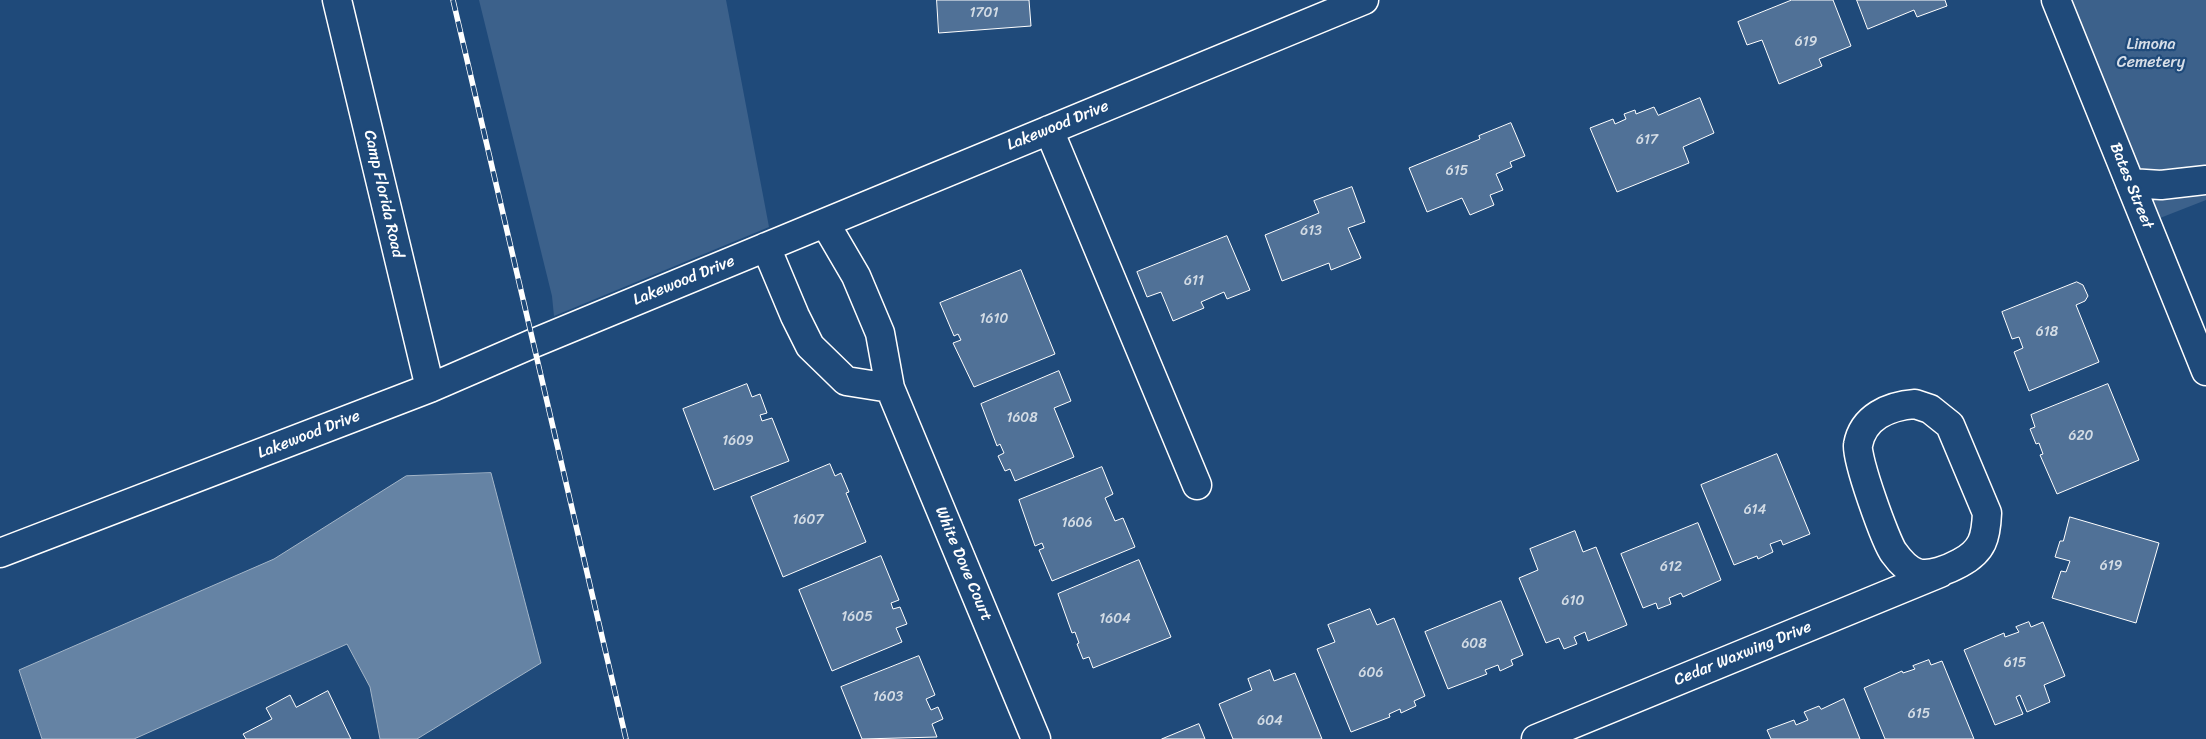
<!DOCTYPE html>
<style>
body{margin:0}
canvas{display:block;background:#1f4a7a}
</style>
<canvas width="2206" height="739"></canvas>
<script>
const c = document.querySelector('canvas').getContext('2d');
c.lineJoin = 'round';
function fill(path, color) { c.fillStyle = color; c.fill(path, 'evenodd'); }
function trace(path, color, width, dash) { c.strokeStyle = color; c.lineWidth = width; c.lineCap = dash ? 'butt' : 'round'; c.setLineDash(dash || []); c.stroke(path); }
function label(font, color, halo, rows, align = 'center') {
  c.font = font + ' Sriracha,sans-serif'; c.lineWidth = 4.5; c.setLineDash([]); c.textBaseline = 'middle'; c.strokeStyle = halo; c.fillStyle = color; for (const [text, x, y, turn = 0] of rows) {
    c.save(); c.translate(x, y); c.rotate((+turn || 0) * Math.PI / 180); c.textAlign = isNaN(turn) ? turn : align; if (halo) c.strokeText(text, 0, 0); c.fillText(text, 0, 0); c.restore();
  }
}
fill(new Path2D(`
 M479 0H726L769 227 554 316 552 296Z
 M2070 0H2206V200L2160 218Z`), '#3c618b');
const water = new Path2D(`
 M491 473 541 663 417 739H380L370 687 347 644 134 739H42L19 670 274 559 406 476Z`);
fill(water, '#6583a4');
trace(water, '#a3b5c8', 1);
const building = new Path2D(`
 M937 0H1029L1031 26 939 33Z
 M1792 0H1833L1851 46 1819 59 1822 66 1779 84 1762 40 1747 45 1738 22Z
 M1857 0H1945L1947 6 1917 17 1914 10 1868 29Z
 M1700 98 1714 133 1683 147 1689 163 1617 192 1590 128 1613 119 1615 124 1626 119 1624 114 1635 110 1636 114 1654 107 1658 115Z
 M1511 123 1525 156 1510 162 1512 167 1496 174 1503 190 1490 195 1494 205 1470 215 1462 198 1427 212 1409 168 1480 139 1479 136Z
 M1352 187 1365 222 1348 228 1361 258 1331 270 1329 263 1282 281 1265 235 1319 213 1314 201Z
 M1227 236 1250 290 1227 299 1224 292 1201 302 1204 308 1173 321 1161 292 1147 297 1137 272Z
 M1021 270 1055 354 974 387 953 343 961 340 958 334 954 336 940 303Z
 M2077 282 2083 285 2088 296 2085 301 2076 305 2099 362 2029 391 2014 352 2023 348 2019 337 2012 339 2002 312Z
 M1059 371 1071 401 1054 408 1074 457 1015 481 1010 469 1005 471 998 456 1004 453 1000 444 997 446 981 404Z
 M747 384 752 397 760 394 767 413 760 415 762 421 772 418 789 461 714 490 683 409Z
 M2108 384 2139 460 2057 494 2040 455 2043 454 2039 443 2036 444 2030 429 2035 427 2031 415Z
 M1777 454 1810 534 1783 545 1781 540 1770 544 1773 552 1758 559 1757 556 1734 565 1701 485Z
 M830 464 835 476 841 473 849 492 846 493 866 542 783 577 751 497Z
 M1102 467 1113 494 1105 498 1115 521 1123 518 1135 547 1052 581 1039 550 1044 548 1042 543 1035 546 1019 500Z
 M2070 517 2159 543 2136 623 2052 598 2061 571 2066 572 2070 561 2055 557 2060 541H2063Z
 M1698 523 1721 580 1683 597 1681 593 1669 598 1671 604 1658 609 1656 603 1643 608 1621 554Z
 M1575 531 1583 552 1596 547 1627 625 1588 641 1585 632 1574 637 1577 644 1564 649 1559 638 1546 643 1519 578 1538 570 1530 549Z
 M881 556 899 600 891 603 893 609 900 607 907 624 896 628 902 642 832 671 799 590Z
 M1139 560 1171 637 1093 668 1089 657 1083 659 1077 644 1079 643 1075 632 1072 633 1058 594Z
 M1501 601 1523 655 1511 660 1513 665 1500 671 1498 665 1485 670 1487 674 1448 689 1425 632Z
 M1370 609 1377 625 1394 618 1425 696 1414 701 1416 706 1401 713 1400 709 1389 714 1390 717 1351 732 1317 649 1335 642 1328 625Z
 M2029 622 2031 627 2043 622 2065 676 2044 685 2050 702 2027 712 2020 695 2016 697 2023 714 1995 725 1964 650 2004 633 2005 637 2019 632 2016 627Z
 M919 656 935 695 926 699 931 710 938 707 943 719 932 724 937 737 862 739 841 687Z
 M1929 660 1931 665 1942 661 1974 739H1885L1864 688 1902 671 1903 673 1915 669 1913 666Z
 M1270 670 1274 681 1295 673 1322 739H1233L1219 704 1252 690 1248 679Z
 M328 691 351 739H246L243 734 272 719 266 708 290 695 296 707Z
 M1844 699 1860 739H1771L1767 730 1794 720 1796 725 1808 720 1804 712 1819 706 1821 709Z
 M1199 724 1205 739H1162Z`);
fill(building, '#507197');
trace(building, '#fff', 1);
const minor = new Path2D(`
 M337 0 430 388
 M2056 0 2206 371
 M1049 130 1197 485
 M2130 183 2161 185 2206 180
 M825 223 856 276 880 333 890 388 1036 739
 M766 247 795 316 810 346 846 381 890 388
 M1915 404 1930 409 1950 425 1987 513C1986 537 1983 551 1960 563 1949 569 1930 577 1917 573 1908 570 1899 560 1894 553 1886 543 1855 456 1858 445 1863 417 1889 406 1915 404Z
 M0 553 430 388 534 343 1364 0
 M1536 739 1940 573`);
trace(minor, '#fff', 31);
trace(minor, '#1f4a7a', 28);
const rail = new Path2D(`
 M453 0 626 739`);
trace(rail, '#fff', 5.5);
trace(rail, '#1f4a7a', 4, [11]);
label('14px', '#d3dce5', null, [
 ["1701",984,13],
 ["619",1806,42],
 ["617",1647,140],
 ["615",1457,171],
 ["613",1311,231],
 ["611",1194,281],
 ["1610",994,319],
 ["618",2047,332],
 ["1608",1022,418],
 ["620",2081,436],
 ["1609",738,441],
 ["614",1755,510],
 ["1607",808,520],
 ["1606",1077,523],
 ["619",2111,566],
 ["612",1671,567],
 ["610",1573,601],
 ["1605",857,617],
 ["1604",1115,619],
 ["608",1474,644],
 ["615",2015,663],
 ["606",1371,673],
 ["1603",888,697],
 ["615",1919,714],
 ["604",1270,721]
]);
label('16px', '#d8dfe8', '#1f4a7a', [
 ["Limona",2151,45],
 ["Cemetery",2151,63]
]);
label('16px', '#fff', '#1f4a7a', [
 ["Lakewood Drive",1058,126,-22],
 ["Bates Street",2131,186,68],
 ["Camp Florida Road",383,194,77],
 ["Lakewood Drive",684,281,-22],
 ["Lakewood Drive",309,435,-21],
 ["White Dove Court",963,564,67],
 ["Cedar Waxwing Drive",1743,654,-22]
]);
</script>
